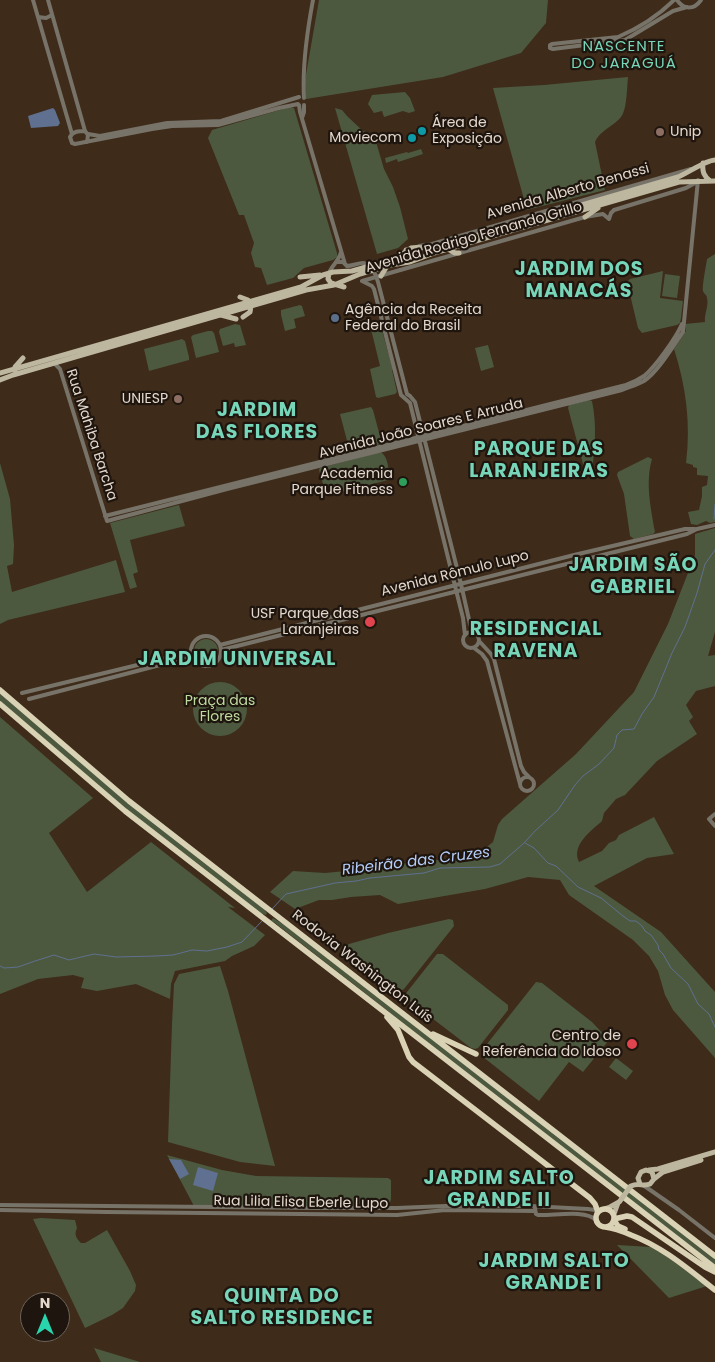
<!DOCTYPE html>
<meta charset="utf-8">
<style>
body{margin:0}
#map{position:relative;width:715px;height:1362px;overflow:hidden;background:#3e2b1a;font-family:Poppins,sans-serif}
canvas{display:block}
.north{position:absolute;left:20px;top:1292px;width:50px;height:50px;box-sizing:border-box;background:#1e150e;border:1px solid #6d635a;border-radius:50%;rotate:0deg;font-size:14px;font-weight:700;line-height:20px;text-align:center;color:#e4d8cd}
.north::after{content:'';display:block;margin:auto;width:18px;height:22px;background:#28d5ad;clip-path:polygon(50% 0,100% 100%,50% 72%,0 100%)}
</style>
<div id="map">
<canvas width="715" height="1362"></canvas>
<div class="north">N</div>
</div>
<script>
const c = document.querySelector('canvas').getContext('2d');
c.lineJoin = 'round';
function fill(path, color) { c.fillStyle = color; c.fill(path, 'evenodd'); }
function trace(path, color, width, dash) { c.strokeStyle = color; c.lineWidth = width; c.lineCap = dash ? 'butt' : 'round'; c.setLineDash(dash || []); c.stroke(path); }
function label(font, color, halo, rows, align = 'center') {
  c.font = font + ' Poppins,sans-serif'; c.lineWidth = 4.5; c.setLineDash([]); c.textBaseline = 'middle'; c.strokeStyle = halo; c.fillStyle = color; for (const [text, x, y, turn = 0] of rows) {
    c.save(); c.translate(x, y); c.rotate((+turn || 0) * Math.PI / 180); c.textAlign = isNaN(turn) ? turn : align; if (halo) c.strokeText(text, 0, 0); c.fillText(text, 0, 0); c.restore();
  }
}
fill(new Path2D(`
 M319 0H548L546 23 521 53 443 77 306 99 305 80Z
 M628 77C627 87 627 110 621 117 614 126 599 131 595 142L605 190 527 210 493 88 544 85Z
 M405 92 410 98 415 111 409 113 403 111 384 117 382 111 374 113 368 104 372 95Z
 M290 107 294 108 337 253V257L333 260 304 268 293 278 267 285 261 268 255 267 251 253 254 243 244 215H239L208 138 212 130Z
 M335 108 342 110 347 116 363 131 374 135 384 169 393 187 400 207 408 239 398 248 377 254Z
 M421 149 423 154 398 162 397 159 386 163 385 158 407 152 408 153Z
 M715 254V522L710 523 706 521 697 525 691 524 688 512 699 510 702 496V487L707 485 708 476 697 475V468L693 467V465L686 463C691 424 686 386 674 349L686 331 685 324 705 322C704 314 709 306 707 298 707 295 704 294 703 291 702 286 706 266 707 259Z
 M663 271 660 298 683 301 681 318 680 323 677 325 642 333 638 328 628 286V281L630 279Z
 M665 274 680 276 677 298 662 296Z
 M300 305 302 306 305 316 294 319 296 328 285 331 281 315V310Z
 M380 323 393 370H392L397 392 395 394 378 398 376 397 370 369 380 366 370 325Z
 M235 324 240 325 246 345 235 347 234 343 223 346 219 332 220 329Z
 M208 331H212L214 333 219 352 196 358 191 337 193 335Z
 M182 339 185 341 189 357V360L149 371 144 349Z
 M488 345 494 367 481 371 475 348Z
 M589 400 592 401C597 425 595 447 592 472L591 474 588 475 586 471 583 464 568 408 569 405Z
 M371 407 373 410 381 440 380 444 350 452 340 414Z
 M380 452C388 455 388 468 390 476L388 480 329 495H326L319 470 320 468Z
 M648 457 652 459C645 483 651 509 655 532L653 534 634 539 630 536 624 494 617 475 618 472Z
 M0 463 10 499 14 545 13 564 7 566 12 592 116 560 125 592 8 620 0 624Z
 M179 505 185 526 130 540 138 572 133 574 137 587 130 589 110 523Z
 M715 528V632L708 656 715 655V686L696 691 686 705 693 717 689 721 697 734 657 761 625 795 616 799 604 813 602 821C591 831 571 845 579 862L602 851 609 843 616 840 619 835 654 817 674 854 647 858 594 886 661 932 715 992V1058L673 1010 665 995 658 971 649 956 633 940 569 895 560 880 528 877 485 889 398 904 380 895 351 897 332 900H319L295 909 270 892 293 871 325 873 377 868 413 862 450 859 473 858 493 842 498 825 502 819 576 754 634 692 668 624 695 555V534Z
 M194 651a12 12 0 1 1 24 0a12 12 0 1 1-24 0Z
 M193 709a27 27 0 1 1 54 0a27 27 0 1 1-54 0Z
 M0 693 262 907 267 913 266 915 256 911 96 785 0 702Z
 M0 717 93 798 49 833 87 892 151 842 235 908 228 907 265 935 254 946 232 956 225 961 175 971 171 984 170 999 136 984 97 991 81 988 84 978 73 975 38 979 0 994Z
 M273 918 283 924 715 1258V1266L275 923 271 921Z
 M449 919 453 920 454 926 404 989 399 992 397 991 346 951V946L349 944 388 933Z
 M437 954H443L508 1005V1010L478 1048 475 1049 471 1048 407 999 406 994 407 992Z
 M220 966 228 991 275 1166 240 1162 168 1142 172 1024 174 984 179 974Z
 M536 982 542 983 592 1022 609 1040 583 1072 569 1062 539 1101 483 1057 481 1055 483 1049Z
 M616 1058 633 1071 626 1080 609 1067Z
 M167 1155 222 1170 256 1176 388 1178 391 1180V1199L390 1203 384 1206H194Z
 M41 1218 75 1220 77 1228C74 1234 76 1238 81 1243H85L107 1230 130 1271 136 1285 135 1291 123 1308 112 1315 85 1328 33 1219Z
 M617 1245 651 1247 657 1249 707 1286 669 1298Z
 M94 1348 140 1362H101Z`), '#4c593f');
fill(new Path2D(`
 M53 108 55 110 60 123 58 126 31 128 28 116Z
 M169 1159 181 1160 189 1174 180 1179Z
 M198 1167 218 1173 213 1191 193 1185Z`), '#5f7090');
trace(new Path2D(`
 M714 519 715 504
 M525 843 534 848 548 863 556 866 578 887 601 898 623 916 630 921H636L642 926 645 931 651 935 658 945 659 950 663 954 671 968 688 984 698 1004 709 1014 715 1027
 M272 909 286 894 335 883 356 881 370 878 424 873 440 868 490 867 500 864 524 843 535 831 558 810 575 785 583 776 599 764 614 748 617 735 622 730 634 729 642 714 654 697 672 653 685 627 697 593 705 564 715 550
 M0 966 4 968 18 967 35 961 54 955 69 960 94 954 116 957 156 956 173 955 192 950 207 951 227 947 242 942 263 920`), '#5f7090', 1);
trace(new Path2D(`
 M33 0 72 134
 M48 0 85 131
 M677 0C684 10 694 10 701 0
 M38 17 46 18 52 15
 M550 48 553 49 625 40 673 11 687 7
 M550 48V45L552 44 618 37C639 28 658 16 674 0
 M304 98C302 65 307 32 313 0
 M299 105 300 112 345 264
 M302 118 304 112V105
 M88 134 100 136 167 123 221 121 299 97
 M87 142 88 135 85 131C79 131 73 131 70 137L72 143 75 144 152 129 172 126 218 125 279 108 298 104
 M419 246 432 244 691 169
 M336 262H343L347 266C352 266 358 263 363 263 372 265 376 275 378 282L407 394 410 396 415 402 461 584 470 624 473 632
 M329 273C332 265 339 261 341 252
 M362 281 372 286 374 289 401 395 410 403 455 586 463 618 465 635
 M362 281 585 217 603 214 609 219 611 213 614 210 686 188 697 182
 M54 363 60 369 107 521 227 489 622 390C629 387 637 385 644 381 658 372 673 346 683 332L698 180
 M105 516 626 385C632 383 638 380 644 376 655 367 676 338 682 324
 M463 640a8 8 0 1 1 16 0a8 8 0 1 1-16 0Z
 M191 651a15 15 0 1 1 30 0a15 15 0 1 1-30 0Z
 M480 642 491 654 494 659 521 766 524 772 529 777
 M220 645 574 555 685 529H695
 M474 648 482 654 487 661 520 784
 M221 650 687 534 697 529 715 525
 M22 693 191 652
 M29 699 187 658 193 657
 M520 784a7 7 0 1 1 14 0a7 7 0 1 1-14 0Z
 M715 814 709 819 715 826
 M643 1185 679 1210 715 1238
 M0 1205 322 1208H397L445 1206H530L588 1209 595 1210 597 1213
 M535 1209 536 1214 538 1215C553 1216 585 1209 596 1220
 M0 1210 107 1212 397 1215 445 1210 535 1211`), '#777368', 4);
trace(new Path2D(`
 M703 163C702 172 704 176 710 181
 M585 217 598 208
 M448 249 455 253H459
 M406 250 411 251 414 253V259L411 261
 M329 273 328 279 331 283 344 287
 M381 276 387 266
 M300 277 320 275
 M240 297 248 300 251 306 250 312 243 317
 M221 315 236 319
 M15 370V367L23 358
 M0 373 301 287 323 275 333 272 352 271 395 259 411 248C420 246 426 250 437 247L678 177C688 173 706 160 715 160
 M0 380 13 375 306 290 334 285 360 274 390 265 410 262 434 253 679 182 715 181
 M649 1170 658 1169 715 1152
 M654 1179 663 1172 701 1160
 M631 1186C639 1182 643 1187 650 1184L654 1179 652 1172 646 1170 641 1172 638 1178 640 1184
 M604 1209 610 1207 619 1202
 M614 1214 618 1203`), '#beb7a0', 5);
trace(new Path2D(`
 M0 690 129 801 715 1256
 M0 704 125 811 715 1268
 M387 1017 398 1030 409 1057 413 1062 590 1198 595 1204 598 1212
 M433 1034 476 1054
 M596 1218a9 9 0 1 1 18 0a9 9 0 1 1-18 0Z
 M614 1219 627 1216 632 1217 705 1267 715 1272
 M614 1220 618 1226 625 1229
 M605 1227C614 1228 622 1231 631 1235 663 1247 688 1269 715 1290`), '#dad2b5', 5.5);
trace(new Path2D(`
 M620 1201 630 1187`), '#beb7a0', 5);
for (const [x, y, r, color] of [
 [422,131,5,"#0f9aa8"],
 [660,132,5,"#8d6e63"],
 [412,138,5,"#0f9aa8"],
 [335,318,5,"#5c6f8a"],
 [178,399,5,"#8d6e63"],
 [403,482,5,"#2e9e5b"],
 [370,622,6,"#e0444e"],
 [632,1044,6,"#e0444e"]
]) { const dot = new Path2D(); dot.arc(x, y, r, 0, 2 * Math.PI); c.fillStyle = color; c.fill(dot); trace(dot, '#1e150e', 2); }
label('14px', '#e4d8cd', '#1e150e', [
 ["Área de",432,123,"left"],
 ["Exposição",432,139,"left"],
 ["Unip",670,132,"left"],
 ["Moviecom",402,138],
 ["Agência da Receita",345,310,"left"],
 ["Federal do Brasil",345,326,"left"],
 ["UNIESP",168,399],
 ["Academia",393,474],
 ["Parque Fitness",393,490],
 ["USF Parque das",359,614],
 ["Laranjeiras",359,630],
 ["Centro de",621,1036],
 ["Referência do Idoso",621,1052]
], 'right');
label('14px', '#e4d8cd', '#1e150e', [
 ["Avenida Alberto Benassi",568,192,-16],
 ["Avenida Rodrigo Fernando Grillo",474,238,-16],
 ["Avenida João Soares E Arruda",421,429,-14],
 ["Rua Mahiba Barcha",91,435,72],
 ["Avenida Rômulo Lupo",455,574,-14],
 ["Rodovia Washington Luís",362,967,38],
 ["Rua Lilia Elisa Eberle Lupo",301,1203,1]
]);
label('14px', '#beda9f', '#1e150e', [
 ["Praça das",220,701],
 ["Flores",220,717]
]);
c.letterSpacing = '1px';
label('15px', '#77d6b9', '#1e150e', [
 ["NASCENTE",624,47],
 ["DO JARAGUÁ",624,64]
]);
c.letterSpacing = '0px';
label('italic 15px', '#b4ccf8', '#1e150e', [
 ["Ribeirão das Cruzes",416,862,-7]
]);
c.letterSpacing = '1px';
label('bold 19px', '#77d6b9', '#1e150e', [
 ["JARDIM DOS",579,270],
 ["MANACÁS",579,292],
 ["JARDIM",257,411],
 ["DAS FLORES",257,433],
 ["PARQUE DAS",539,450],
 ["LARANJEIRAS",539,472],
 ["JARDIM SÃO",633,566],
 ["GABRIEL",633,588],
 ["RESIDENCIAL",536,630],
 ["RAVENA",536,652],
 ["JARDIM UNIVERSAL",237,660],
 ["JARDIM SALTO",499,1179],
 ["GRANDE II",499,1201],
 ["JARDIM SALTO",554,1262],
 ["GRANDE I",554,1284],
 ["QUINTA DO",282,1297],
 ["SALTO RESIDENCE",282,1319]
]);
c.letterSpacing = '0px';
</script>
